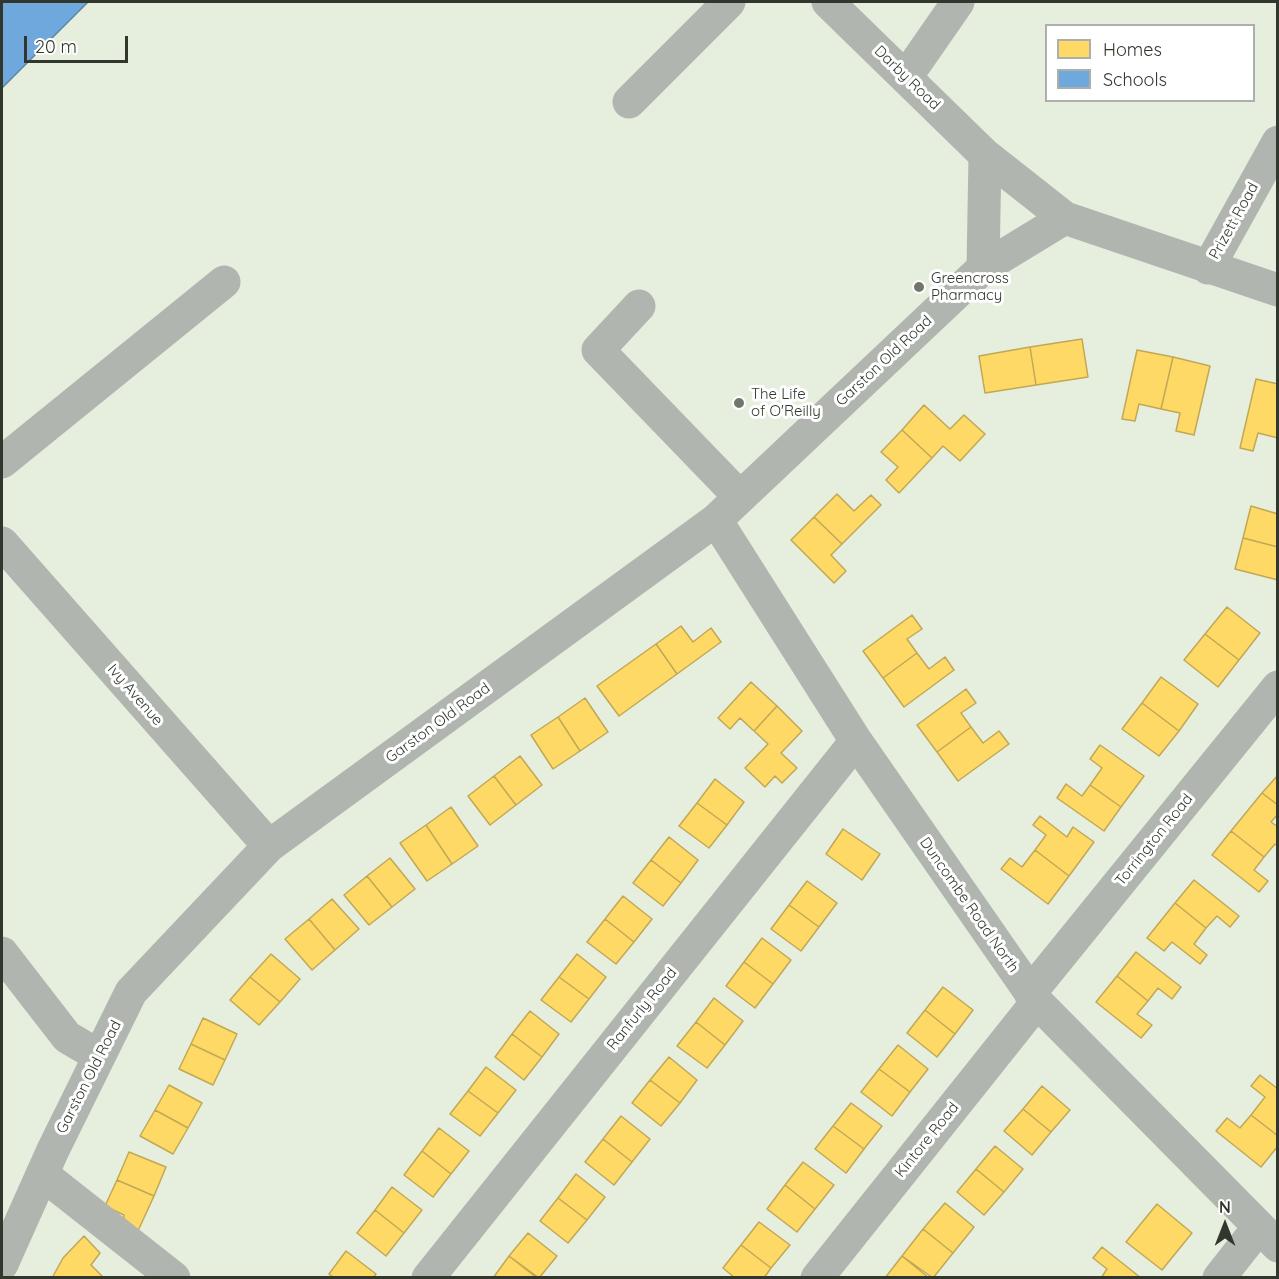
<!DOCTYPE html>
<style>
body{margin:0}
#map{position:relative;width:1279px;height:1279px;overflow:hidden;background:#e6eede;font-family:Quicksand,sans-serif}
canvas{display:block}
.frame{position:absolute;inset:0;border:3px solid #31372c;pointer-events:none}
.legend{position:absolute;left:1045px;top:24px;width:210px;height:78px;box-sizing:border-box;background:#fff;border:2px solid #adafab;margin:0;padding:8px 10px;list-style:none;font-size:18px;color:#31372c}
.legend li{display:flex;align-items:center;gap:12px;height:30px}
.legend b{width:30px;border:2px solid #adafab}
.north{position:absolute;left:1195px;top:1195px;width:60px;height:60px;-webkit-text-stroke:4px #fff;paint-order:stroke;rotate:0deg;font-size:16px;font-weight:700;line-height:24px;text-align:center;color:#31372c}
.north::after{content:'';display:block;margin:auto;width:21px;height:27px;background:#31372c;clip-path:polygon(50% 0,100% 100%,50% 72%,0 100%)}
.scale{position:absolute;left:24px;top:36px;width:104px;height:27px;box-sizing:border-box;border:3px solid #31372c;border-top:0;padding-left:8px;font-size:18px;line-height:21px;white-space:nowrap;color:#31372c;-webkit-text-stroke:4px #fff;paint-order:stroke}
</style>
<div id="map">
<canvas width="1279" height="1279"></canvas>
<div class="frame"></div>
<ul class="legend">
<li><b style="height:16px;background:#ffd966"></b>Homes</li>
<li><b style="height:16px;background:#6fa8dc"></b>Schools</li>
</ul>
<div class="north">N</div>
<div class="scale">20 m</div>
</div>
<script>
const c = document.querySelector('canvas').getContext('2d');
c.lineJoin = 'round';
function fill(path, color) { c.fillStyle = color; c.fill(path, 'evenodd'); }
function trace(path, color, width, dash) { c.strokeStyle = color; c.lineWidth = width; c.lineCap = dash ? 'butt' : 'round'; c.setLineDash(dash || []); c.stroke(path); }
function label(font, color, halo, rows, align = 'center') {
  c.font = font + ' Quicksand,sans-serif'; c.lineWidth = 6; c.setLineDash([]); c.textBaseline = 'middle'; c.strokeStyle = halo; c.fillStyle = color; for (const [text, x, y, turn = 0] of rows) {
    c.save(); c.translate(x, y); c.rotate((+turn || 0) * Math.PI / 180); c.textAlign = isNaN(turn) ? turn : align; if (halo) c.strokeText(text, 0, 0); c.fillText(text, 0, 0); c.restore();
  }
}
const homes = new Path2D(`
 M1082 339 1088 377 1036 385 1030 347Z
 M1030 347 1036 385 985 393 979 356Z
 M1137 350 1173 357 1161 409 1139 404 1135 421 1122 419Z
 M1173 357 1210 366 1194 435 1176 431 1180 413 1161 409Z
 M1256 379 1278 384V438L1258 433 1253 451 1240 448Z
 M924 405 950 429 964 415 985 434 960 461 943 446 932 458 902 430Z
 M902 430 932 458 899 493 886 480 898 467 881 452Z
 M837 494 854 511 871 495 881 505 842 544 814 517Z
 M1251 506 1278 514V547L1243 538Z
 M814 517 842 544 831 555 846 571 834 583 791 540Z
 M1243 538 1278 547V580L1235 569Z
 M1227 607 1260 633 1239 660 1205 634Z
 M912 615 922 629 907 639 917 653 883 678 863 651Z
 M681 626 693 642 711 628 721 642 677 674 656 644Z
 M1205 634 1239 660 1218 687 1184 660Z
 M656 644 677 674 619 716 597 686Z
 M917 653 929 669 945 657 954 670 904 707 883 678Z
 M1161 677 1198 704 1179 731 1142 703Z
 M751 682 777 706 754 731 740 718 730 729 718 718Z
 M966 689 976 703 961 713 971 727 937 752 917 725Z
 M585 698 608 732 580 751 558 717Z
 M1142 703 1179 731 1159 756 1122 729Z
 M777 706 802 731 781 753 797 768 782 783 775 776 765 787 745 768 768 744 754 731Z
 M558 717 580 751 553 769 531 735Z
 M971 727 983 743 999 731 1009 744 958 781 937 752Z
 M1100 745 1144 776 1121 807 1090 785 1102 768 1090 759Z
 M520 756 542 785 516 805 494 776Z
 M1278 775V805L1262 793Z
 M494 776 516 805 490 825 468 796Z
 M715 779 744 802 727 825 697 803Z
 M1066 784 1082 796 1090 785 1121 807 1104 831 1057 798Z
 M1262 793 1278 805V814L1271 822 1278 827V846L1275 844 1264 857 1231 831Z
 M697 803 727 825 709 848 679 826Z
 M451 807 478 846 452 864 426 825Z
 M1040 816 1067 837 1073 827 1094 842 1069 876 1035 850 1046 835 1033 825Z
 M426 825 452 864 427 881 400 843Z
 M843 829 880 854 862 880 826 854Z
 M1231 831 1264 857 1254 870 1268 881 1259 892 1212 855Z
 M669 837 698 860 681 883 651 860Z
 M1035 850 1069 876 1048 904 1001 869 1010 858 1022 867Z
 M390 858 415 889 392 907 367 876Z
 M651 860 681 883 663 906 633 883Z
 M367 876 392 907 369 925 344 895Z
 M1194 880 1239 916 1230 927 1217 916 1206 928 1175 903Z
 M807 881 837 903 819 927 789 905Z
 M623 896 652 919 634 942 605 919Z
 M332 899 359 929 335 950 309 919Z
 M1175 903 1206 928 1194 944 1207 955 1200 964 1172 942 1164 951 1147 938Z
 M789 905 819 927 801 951 771 929Z
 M309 919 335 950 312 970 285 939Z
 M605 919 634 942 616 964 587 942Z
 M762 938 791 960 773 984 744 962Z
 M1136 952 1181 987 1172 999 1158 988 1148 1001 1117 976Z
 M271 954 300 979 280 1002 250 977Z
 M577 954 606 977 589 999 559 977Z
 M744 962 773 984 755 1008 726 986Z
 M1117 976 1148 1001 1137 1014 1152 1025 1141 1038 1096 1002Z
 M250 977 280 1002 259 1025 230 1000Z
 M559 977 589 999 571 1022 541 1000Z
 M943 987 973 1010 955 1034 925 1010Z
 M714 998 743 1021 725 1045 696 1022Z
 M925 1010 955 1034 937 1057 907 1033Z
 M530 1011 559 1034 542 1057 512 1034Z
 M203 1018 237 1034 225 1060 191 1044Z
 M696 1022 725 1045 707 1068 677 1046Z
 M512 1034 542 1057 524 1080 495 1057Z
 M191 1044 225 1060 213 1085 179 1069Z
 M898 1045 928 1069 910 1092 879 1069Z
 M669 1057 697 1080 680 1103 650 1080Z
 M486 1067 516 1090 498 1113 468 1091Z
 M879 1069 910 1092 892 1116 861 1092Z
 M1260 1075 1278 1089V1136L1251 1115 1265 1097 1251 1086Z
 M650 1080 680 1103 661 1126 632 1103Z
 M169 1085 202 1103 188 1128 155 1110Z
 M1042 1086 1070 1110 1051 1132 1023 1109Z
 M468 1091 498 1113 480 1136 450 1114Z
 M851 1103 882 1126 864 1149 833 1126Z
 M1023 1109 1051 1132 1032 1155 1004 1131Z
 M155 1110 188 1128 173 1154 140 1136Z
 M1251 1115 1278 1136V1146L1261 1167 1216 1131 1227 1118 1240 1128Z
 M621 1116 650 1139 632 1162 603 1139Z
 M833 1126 864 1149 846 1173 815 1149Z
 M439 1128 469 1151 451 1174 422 1151Z
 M603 1139 632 1162 614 1185 585 1162Z
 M995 1146 1023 1169 1004 1192 976 1169Z
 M422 1151 451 1174 433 1197 404 1175Z
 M129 1152 166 1167 154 1196 117 1180Z
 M803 1162 834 1185 815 1209 785 1185Z
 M976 1169 1004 1192 984 1215 957 1192Z
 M576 1174 605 1197 587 1220 558 1198Z
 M117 1180 154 1196 137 1233 123 1223 124 1215 105 1206Z
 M785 1185 815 1209 797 1232 767 1209Z
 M392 1187 422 1210 404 1233 375 1210Z
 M558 1198 587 1220 568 1243 540 1221Z
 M945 1203 974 1227 953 1253 923 1229Z
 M1157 1204 1192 1233 1162 1270 1126 1242Z
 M375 1210 404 1233 386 1256 357 1233Z
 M759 1222 790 1245 771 1268 741 1245Z
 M923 1229 953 1253 933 1278 902 1256Z
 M528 1233 557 1256 539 1278 509 1256Z
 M84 1236 100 1253 91 1265 104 1278H52L63 1258Z
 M741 1245 771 1268 764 1278H735L723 1268Z
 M1102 1247 1141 1278H1101L1107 1269 1093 1258Z
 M346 1251 376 1274 373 1278H334L329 1274Z
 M509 1256 537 1278H493Z
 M902 1256 929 1278H885Z`);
fill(homes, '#ffd966');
trace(homes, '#c1a855', 1.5);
const schools = new Path2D(`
 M2 2H88L2 88Z`);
fill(schools, '#6fa8dc');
trace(schools, '#5c86a7', 1.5);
trace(new Path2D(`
 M828 2 985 155 1065 218 1278 290
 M906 77 958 2
 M629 102 729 2
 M983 268 985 155
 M1208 268 1278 142
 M639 306 598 350 740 497
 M2 462 224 282
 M716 520 856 741 1037 1002 1278 1246
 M2 543 269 846
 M2 953 67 1037 99 1056
 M1030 993 1278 687
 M42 1174 174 1278
 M2 1264 53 1150 131 992 269 846 716 520 983 268 1065 218
 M428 1278 856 741
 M817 1278 1037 1002
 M1219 1278 1259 1227`), '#b1b5b0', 33);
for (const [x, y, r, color] of [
 [919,287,6,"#70776a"],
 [739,403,6,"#70776a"]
]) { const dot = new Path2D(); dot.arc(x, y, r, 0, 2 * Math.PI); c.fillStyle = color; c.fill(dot); trace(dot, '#fff', 2); }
label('15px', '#31372c', '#fff', [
 ["Darby Road",907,78,44],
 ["Prizett Road",1234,221,-61],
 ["Garston Old Road",884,361,-43],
 ["Ivy Avenue",135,695,49],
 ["Garston Old Road",438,723,-36],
 ["Torrington Road",1154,840,-51],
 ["Duncombe Road North",969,905,55],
 ["Ranfurly Road",642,1009,-51],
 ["Garston Old Road",89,1077,-63],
 ["Kintore Road",927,1140,-51]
]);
label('15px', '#31372c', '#fff', [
 ["Greencross",931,278],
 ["Pharmacy",931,295],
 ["The Life",751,394],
 ["of O'Reilly",751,411]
], 'left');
</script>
